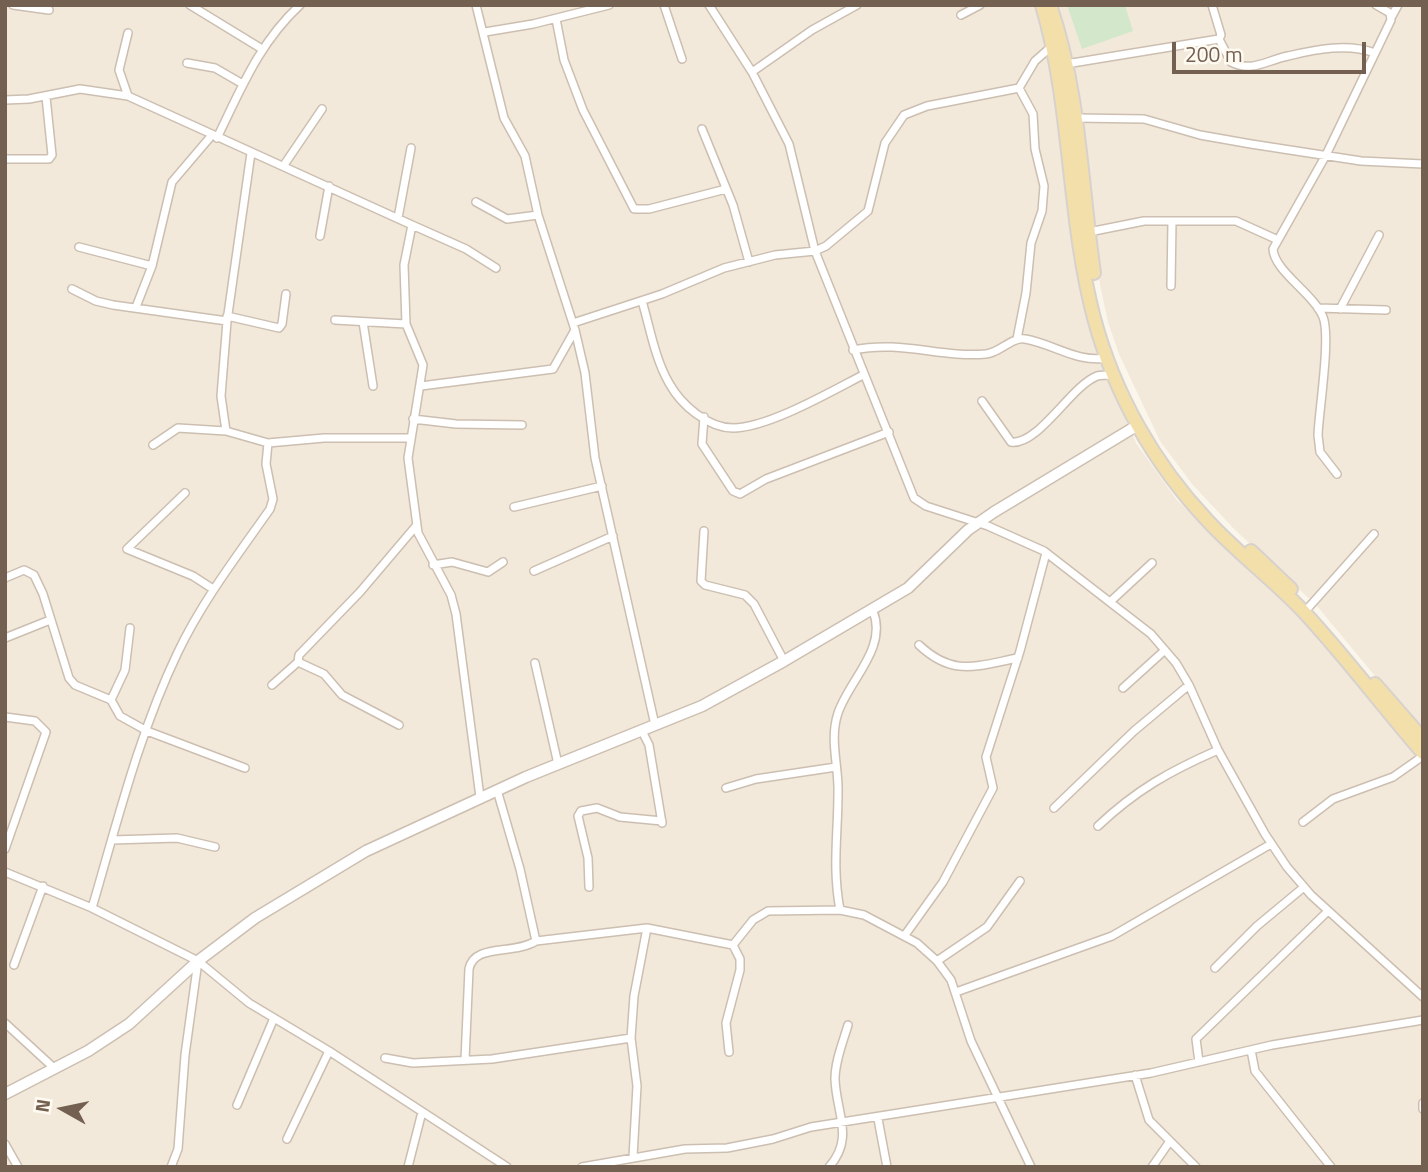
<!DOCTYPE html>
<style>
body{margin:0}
#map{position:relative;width:1428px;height:1172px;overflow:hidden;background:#fbf6eb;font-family:"Titillium Web",sans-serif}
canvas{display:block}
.frame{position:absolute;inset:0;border:7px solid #746050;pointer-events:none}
.north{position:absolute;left:28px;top:1074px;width:70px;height:70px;-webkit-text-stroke:5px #fefaf1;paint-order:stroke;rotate:279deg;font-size:19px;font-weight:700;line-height:28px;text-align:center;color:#746050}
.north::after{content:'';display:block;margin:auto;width:24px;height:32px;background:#746050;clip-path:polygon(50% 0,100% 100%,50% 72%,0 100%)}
.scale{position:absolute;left:1172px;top:42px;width:194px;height:32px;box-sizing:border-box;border:4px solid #746050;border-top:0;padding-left:9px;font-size:21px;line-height:24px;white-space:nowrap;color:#746050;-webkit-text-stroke:5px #fefaf1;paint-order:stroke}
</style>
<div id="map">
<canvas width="1428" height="1172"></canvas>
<div class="frame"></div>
<div class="north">N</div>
<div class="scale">200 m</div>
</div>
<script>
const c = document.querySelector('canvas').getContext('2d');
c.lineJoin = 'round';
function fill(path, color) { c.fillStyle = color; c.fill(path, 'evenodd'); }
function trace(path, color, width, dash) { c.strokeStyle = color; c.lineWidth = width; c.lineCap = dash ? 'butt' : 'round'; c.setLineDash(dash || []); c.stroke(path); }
fill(new Path2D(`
 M5 5H1036L1051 64 1087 322 1097 354 1136 443 1176 499 1320 637 1423 763V1167H5Z
 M1057 5H1423V734L1317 606 1235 530 1192 484 1160 441 1119 354 1108 322 1100 285 1077 83Z`), '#f2e9da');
fill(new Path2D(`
 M1067 5H1125L1133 31 1082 49Z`), '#d3e8ca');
const minor = new Path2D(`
 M13 5 49 10
 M190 5 262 49
 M476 5 504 118 525 156 538 215 575 330 585 373 595 458 655 725
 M664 5 682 59
 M709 5 752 72 789 144 815 251 914 498 926 506 988 526 1044 551 1151 634 1176 663 1189 685 1218 750 1265 834 1287 867 1311 895 1423 997
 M961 15 980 5
 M1392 16 1398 5
 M556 19 564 60 583 110 634 209H649L726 189
 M485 32 533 24 609 5
 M1219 39 1231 62C1252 73 1267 60 1288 56 1317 49 1348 43 1375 53
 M187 63 215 68 241 83
 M1066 64 1219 39 1221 35 1212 5
 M752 72 812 30 857 5
 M128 96 119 70 128 33
 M5 100 29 99 80 89 128 96 412 225 404 265 406 324 423 365 408 458 418 533 451 595 456 614 480 797
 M1076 118 1144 119 1200 135 1251 144 1361 161 1423 164
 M702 129 733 205 749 262
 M217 138C241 89 259 43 300 5
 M5 159H49L52 155 46 97
 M284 165 322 109
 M476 202 507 219 538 215
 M398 218 411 148
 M412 225 466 249 496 268
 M1089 232 1144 221H1236L1278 240
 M320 236 329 186
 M79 247 152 266
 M1171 286 1172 221
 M72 289 96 301 113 305 227 321
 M642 301C650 328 655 359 669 383 681 405 708 428 733 428 768 428 832 391 863 375
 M136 307 152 266 172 182 212 135
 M1318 308 1386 310
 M1340 309 1379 235
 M227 316 279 328 282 324 286 294
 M335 320 406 324
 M363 322 373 386
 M573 323 662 294 724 268 775 255 815 251 826 246 868 211 885 143 904 115 927 106 1019 88 1035 61 1052 46
 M1017 339 1026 293 1031 243 1042 211 1044 186 1035 149 1033 114 1019 88
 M853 350C902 340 940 358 986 354 1000 353 1011 337 1025 339 1054 344 1077 363 1107 358
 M421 386 553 369 575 330
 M982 401 1011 442C1038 446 1071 386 1097 376 1102 375 1109 375 1114 375
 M704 417 702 444 733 491 740 494 766 479 889 432
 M413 419 456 424 522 425
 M226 431 221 396 227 321 251 153
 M268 443 324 438H409
 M1337 474 1320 452 1318 435C1319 410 1331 337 1323 317 1314 294 1274 271 1273 249L1326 155 1391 20 1390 13 1376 5
 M185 493 127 549 193 576 213 589
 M514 507 602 486
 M704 531 701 581 705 585 745 595 754 604 784 661
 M433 565 452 562 488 572 503 562
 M534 571 613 536
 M5 578 24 570 34 575 43 594 69 678 75 685 111 700 120 716 147 731 245 768
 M1111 601 1152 563
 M1309 607 1374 534
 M5 638 50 620
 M919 645C953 677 976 666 1018 658
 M298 662 324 674 342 695 399 725
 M535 663 558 764
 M272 685 298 662 299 655 360 592 416 526
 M1123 688 1165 650
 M111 700 125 670 130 628
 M5 717 35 721 46 732 5 849
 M642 731 649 745 662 823
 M726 788 756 779 836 767
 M497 790 520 869 536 941 647 928
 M1054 808 1134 731 1189 685
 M1303 822 1333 799 1393 777 1423 756
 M1098 826C1136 790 1170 771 1218 750
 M112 840 177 838 215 847
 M5 872 92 908 198 961 249 1003 329 1051 507 1167
 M589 887 588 858 578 816 581 811 597 808 620 817 662 821
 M92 908C117 823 139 733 178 652 203 600 237 556 270 509L273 499 266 464 268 443 226 431 178 428 153 445
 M840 910C832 867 838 835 838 793 839 766 829 740 838 713 849 680 888 648 873 611
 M905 935 943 882 993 788 986 757 1020 651 1046 553
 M937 961 987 927 1020 881
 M14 965 43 886
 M1215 968 1257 926 1304 887
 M956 992 1112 936 1271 844
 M5 1023 55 1069
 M1251 1050 1255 1071 1331 1167
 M729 1052 726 1023 740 970V959L733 945 753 920 768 911 840 910 864 915 917 943 937 961 951 980 971 1041 1031 1167
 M385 1058 413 1063 492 1059 631 1038
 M465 1060 469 969C474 943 514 955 536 941
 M1199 1062 1196 1039 1328 911
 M1135 1075 1149 1120 1196 1167
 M1423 1103V1109
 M237 1105 274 1018
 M878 1119 887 1167
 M287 1139 329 1051
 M5 1144 18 1167
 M633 1157 637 1086 631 1038 634 996 647 928 733 945
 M171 1167 178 1149 185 1055 198 961
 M408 1167 422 1112
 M582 1167 685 1149 727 1148 773 1139 811 1127 1151 1073 1272 1045 1423 1020
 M829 1167C855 1138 836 1113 835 1079 835 1061 843 1042 848 1025
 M1152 1167 1170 1141`);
const tertiary = new Path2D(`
 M5 1094 88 1051 129 1024 198 961 255 918 366 851 526 777 702 706 784 661 908 588 968 530 994 512 1138 425`);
const primary = new Path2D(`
 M1042 5C1072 107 1067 216 1094 318 1114 393 1154 464 1207 520 1237 553 1273 579 1303 611 1345 656 1382 706 1423 753
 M1050 5C1080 92 1081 183 1094 273
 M1251 551 1291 589
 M1375 684 1423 739`);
trace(minor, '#ccbfb1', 10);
trace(tertiary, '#ccbfb1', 13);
trace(primary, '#d8d2ce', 16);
trace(minor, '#fff', 7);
trace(tertiary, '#fff', 10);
trace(primary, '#f3dfaa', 12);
</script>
